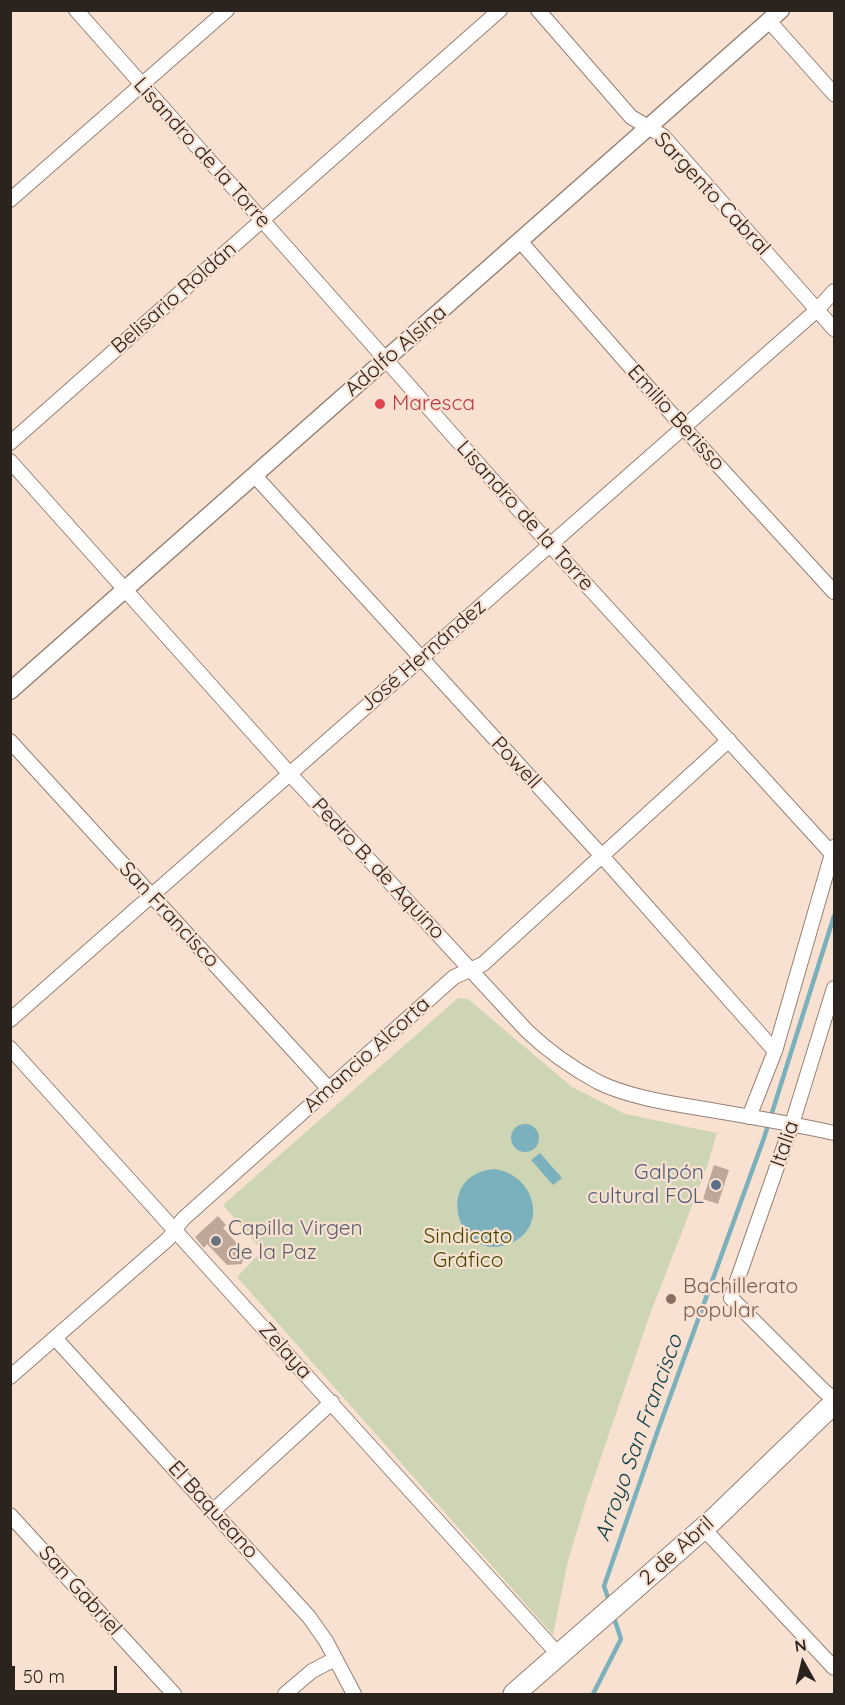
<!DOCTYPE html>
<meta charset="utf-8">
<style>
body{margin:0}
#map{position:relative;width:845px;height:1705px;overflow:hidden;background:#f9e1d1;font-family:Quicksand,sans-serif}
canvas{display:block}
.frame{position:absolute;inset:0;border:12px solid #2b231d;pointer-events:none}
.north{position:absolute;left:773px;top:1633px;width:60px;height:60px;-webkit-text-stroke:4px #f9e1d1;paint-order:stroke;rotate:352deg;font-size:16px;font-weight:700;line-height:24px;text-align:center;color:#2b231d}
.north::after{content:'';display:block;margin:auto;width:21px;height:27px;background:#2b231d;clip-path:polygon(50% 0,100% 100%,50% 72%,0 100%)}
.scale{position:absolute;left:12px;top:1666px;width:105px;height:27px;box-sizing:border-box;border:3px solid #2b231d;border-top:0;padding-left:8px;font-size:18px;line-height:21px;white-space:nowrap;color:#2b231d;-webkit-text-stroke:4px #f9e1d1;paint-order:stroke}
</style>
<div id="map">
<canvas width="845" height="1705"></canvas>
<div class="frame"></div>
<div class="north">N</div>
<div class="scale">50 m</div>
</div>
<script>
const c = document.querySelector('canvas').getContext('2d');
c.lineJoin = 'round';
function fill(path, color) { c.fillStyle = color; c.fill(path, 'evenodd'); }
function trace(path, color, width, dash) { c.strokeStyle = color; c.lineWidth = width; c.lineCap = dash ? 'butt' : 'round'; c.setLineDash(dash || []); c.stroke(path); }
function label(font, color, halo, rows, align = 'center') {
  c.font = font + ' Quicksand,sans-serif'; c.lineWidth = 4.5; c.setLineDash([]); c.textBaseline = 'middle'; c.strokeStyle = halo; c.fillStyle = color; for (const [text, x, y, turn = 0] of rows) {
    c.save(); c.translate(x, y); c.rotate((+turn || 0) * Math.PI / 180); c.textAlign = isNaN(turn) ? turn : align; if (halo) c.strokeText(text, 0, 0); c.fillText(text, 0, 0); c.restore();
  }
}
fill(new Path2D(`
 M458 998 468 999 572 1087 625 1114 717 1133 707 1167 649 1317 586 1501 568 1561 553 1635 237 1277 262 1251 223 1205Z`), '#ced5b5');
fill(new Path2D(`
 M511 1138a14 14 0 1 1 28 0a14 14 0 1 1-28 0Z
 M540 1153 562 1178 553 1185 531 1160Z
 M494 1169C539 1175 550 1235 502 1246 457 1257 433 1175 494 1169Z`), '#7bb1bc');
trace(new Path2D(`
 M609 1601 604 1586 658 1430 764 1138 834 916
 M593 1694 621 1639 613 1615`), '#7bb1bc', 4.5);
fill(new Path2D(`
 M714 1165 729 1170 718 1204 703 1199Z
 M218 1216 226 1225 223 1228 244 1251 242 1264 227 1265 207 1244 204 1248 195 1237Z`), '#bea798');
const minor = new Path2D(`
 M76 10 550 545 834 856
 M538 10 631 117 663 136 834 329
 M769 21 834 94
 M10 200 227 10
 M520 241 683 427 834 592
 M10 443 500 10
 M10 461 289 773 527 1031C548 1051 572 1068 598 1082 626 1096 667 1103 699 1108 745 1116 790 1123 834 1133
 M255 476 602 856 775 1051
 M10 741 329 1089
 M834 988 792 1124 731 1298 824 1391 834 1399
 M10 1020 817 310 834 291
 M10 1048 558 1654
 M749 1117 775 1051 834 847
 M55 1338 309 1617 326 1641 354 1694
 M10 1377 168 1239 183 1219 454 977 483 964 729 740
 M213 1511 332 1402
 M10 1515 174 1694
 M703 1528 834 1668
 M285 1694 312 1671 335 1659`);
const tertiary = new Path2D(`
 M10 691 781 10`);
const primary = new Path2D(`
 M514 1694 714 1519 834 1403`);
trace(minor, '#968073', 16);
trace(tertiary, '#968073', 19);
trace(primary, '#968073', 23);
trace(minor, '#fff', 14);
trace(tertiary, '#fff', 16);
trace(primary, '#fff', 21);
for (const [x, y, r, color] of [
 [380,404,6,"#e0444e"],
 [716,1185,6,"#5c6f8a"],
 [216,1241,6,"#6b7280"],
 [671,1299,6,"#8d6e63"]
]) { const dot = new Path2D(); dot.arc(x, y, r, 0, 2 * Math.PI); c.fillStyle = color; c.fill(dot); trace(dot, '#f9e1d1', 2); }
label('21px', '#2b231d', '#f9e1d1', [
 ["Lisandro de la Torre",202,153,48],
 ["Sargento Cabral",712,194,47],
 ["Belisario Roldán",174,298,-41],
 ["Adolfo Alsina",396,351,-41],
 ["Emilio Berisso",676,418,48],
 ["Lisandro de la Torre",525,516,48],
 ["José Hernández",423,656,-41],
 ["Powell",516,763,47],
 ["Pedro B. de Aquino",378,869,47],
 ["San Francisco",169,915,47],
 ["Amancio Alcorta",367,1055,-42],
 ["Italia",785,1144,-71],
 ["Zelaya",285,1351,48],
 ["El Baqueano",213,1510,48],
 ["2 de Abril",677,1551,-42],
 ["San Gabriel",80,1591,48]
]);
label('21px', '#be3a42', '#f9e1d1', [
 ["Maresca",392,404]
], 'left');
label('21px', '#4e5e75', '#f9e1d1', [
 ["Galpón",704,1173],
 ["cultural FOL",704,1197]
], 'right');
label('21px', '#5b616d', '#f9e1d1', [
 ["Capilla Virgen",228,1229],
 ["de la Paz",228,1253]
], 'left');
label('21px', '#414900', '#f9e1d1', [
 ["Sindicato",468,1237],
 ["Gráfico",468,1261]
]);
label('21px', '#785e54', '#f9e1d1', [
 ["Bachillerato",683,1287],
 ["popular",683,1311]
], 'left');
label('italic 22px', '#0b3e47', '#f9e1d1', [
 ["Arroyo San Francisco",639,1438,-70]
]);
</script>
